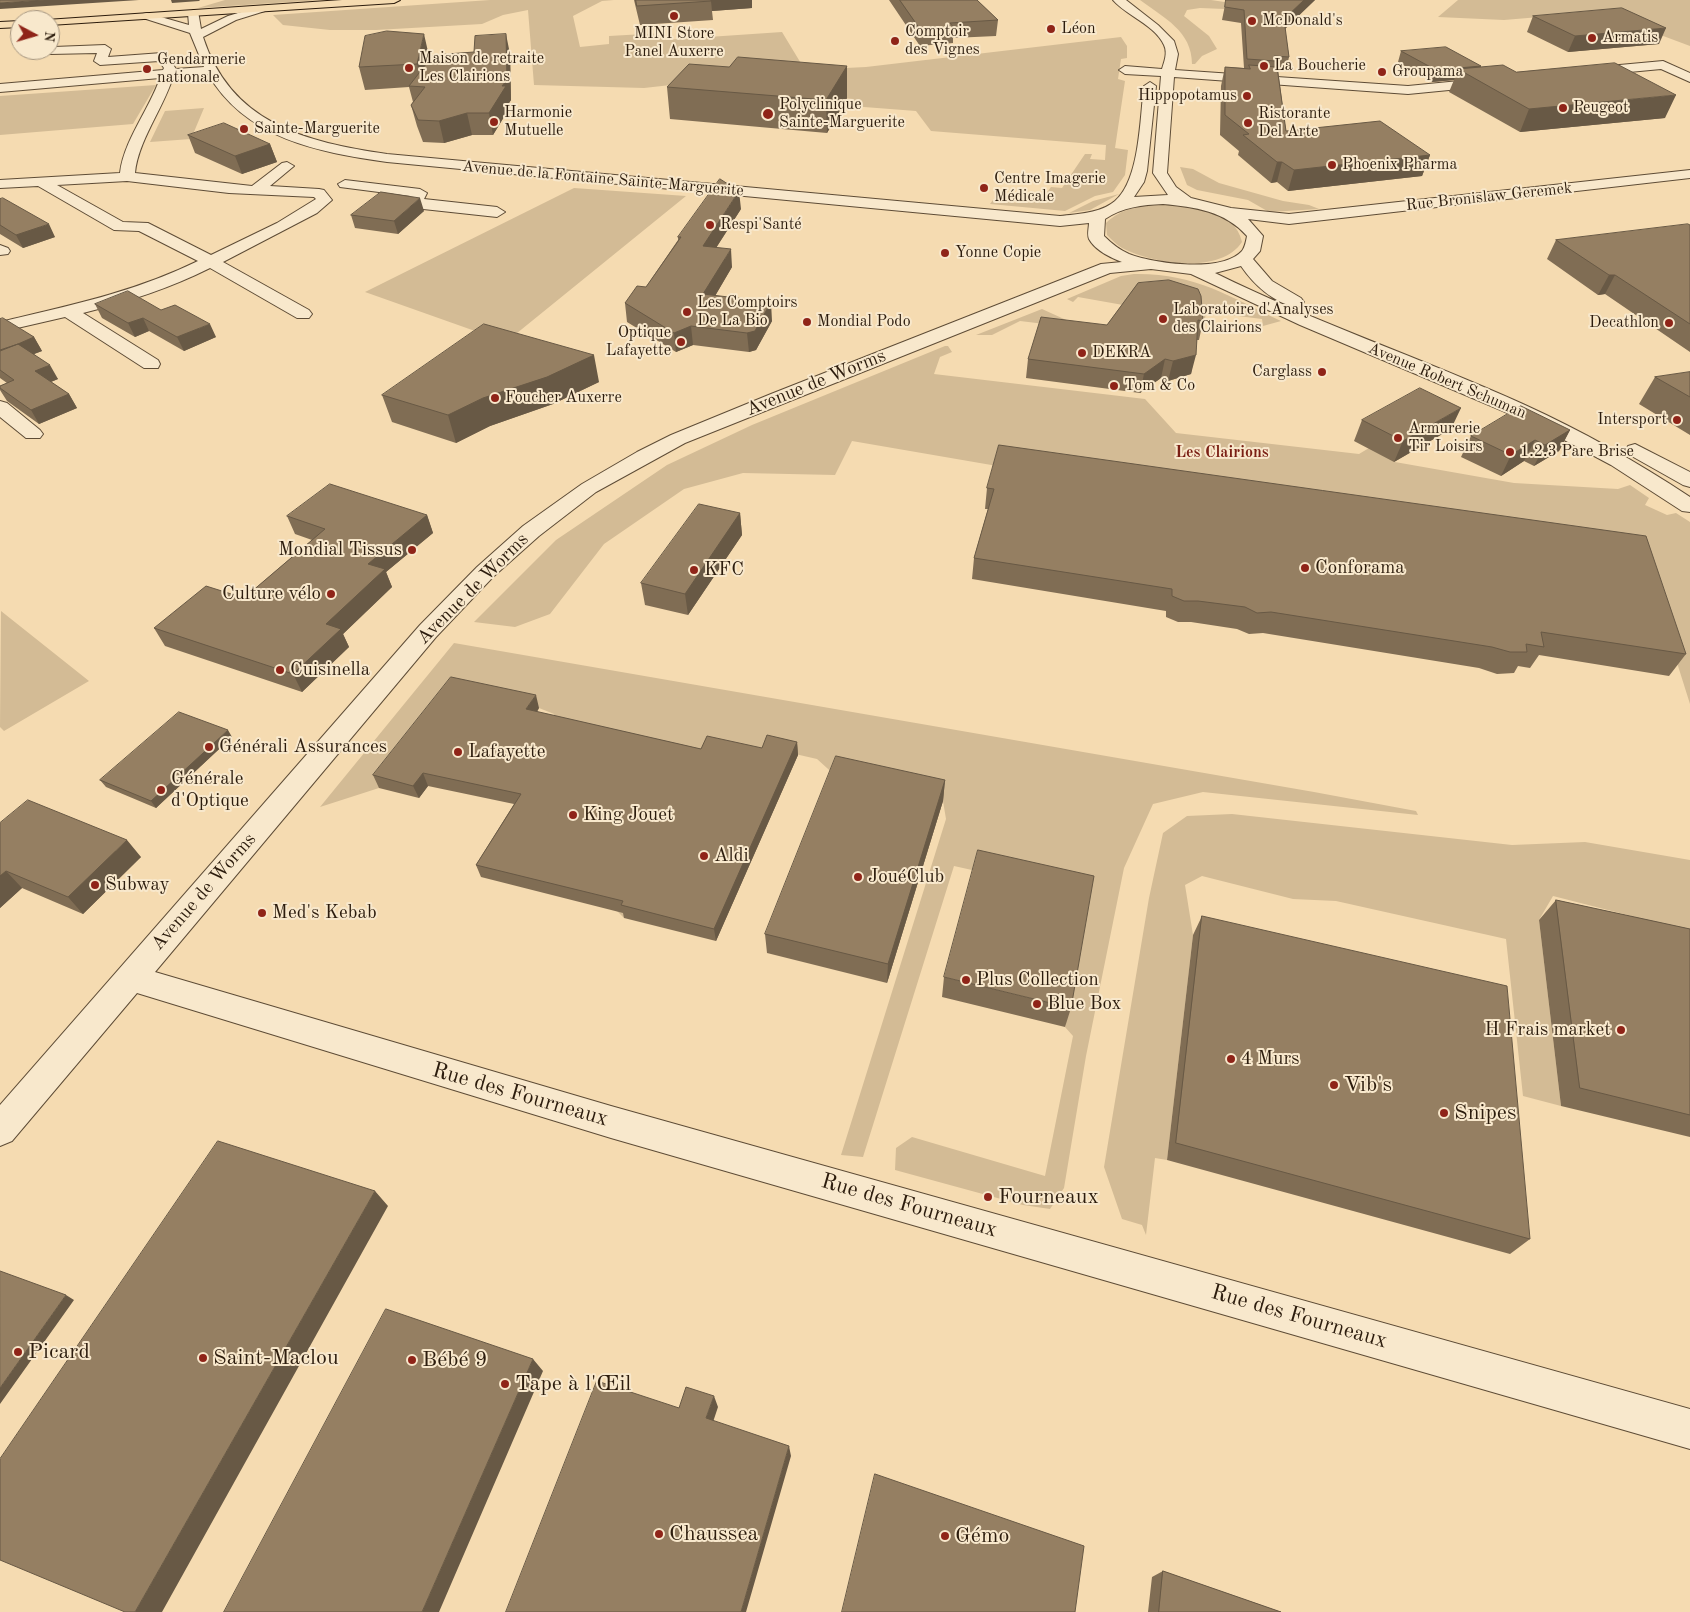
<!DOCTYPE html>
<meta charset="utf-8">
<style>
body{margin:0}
#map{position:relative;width:1690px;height:1612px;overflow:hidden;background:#f5dbb1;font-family:"Old Standard TT",serif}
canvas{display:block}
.north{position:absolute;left:10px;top:10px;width:50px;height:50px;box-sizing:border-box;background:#f8e8cc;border:1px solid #a69680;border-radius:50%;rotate:96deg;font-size:14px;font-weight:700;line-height:20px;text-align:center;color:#2c1c0d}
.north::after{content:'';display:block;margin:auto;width:18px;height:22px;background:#8f2418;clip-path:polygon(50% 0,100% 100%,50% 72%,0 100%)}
</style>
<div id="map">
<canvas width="1690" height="1612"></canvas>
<div class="north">N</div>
</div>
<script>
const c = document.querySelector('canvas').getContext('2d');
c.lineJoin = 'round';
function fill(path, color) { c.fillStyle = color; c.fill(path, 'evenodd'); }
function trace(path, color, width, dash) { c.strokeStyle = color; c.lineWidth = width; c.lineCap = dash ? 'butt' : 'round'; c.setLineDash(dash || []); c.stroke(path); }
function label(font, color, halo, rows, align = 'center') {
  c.font = font + ' "Old Standard TT",serif'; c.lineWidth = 4; c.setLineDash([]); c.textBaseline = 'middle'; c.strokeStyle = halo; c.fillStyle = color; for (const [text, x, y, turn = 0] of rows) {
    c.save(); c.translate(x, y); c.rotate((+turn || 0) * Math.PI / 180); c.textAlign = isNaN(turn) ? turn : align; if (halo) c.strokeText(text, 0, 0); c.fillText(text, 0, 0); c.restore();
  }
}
fill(new Path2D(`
 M225 0H321L198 8Z
 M490 0H614L602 1 573 16 580 47 609 44V36L662 33 664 40 782 32 805 70 866 67 1121 37 1127 46V58L1121 59 1118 79 1125 81 1115 148 1128 150 1125 175 1113 192 1095 196 1065 211 990 204 993 200C1017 202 1036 210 1051 187L1062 188 1085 154H1092L1090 159 1105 160 1106 145 931 131 916 111 851 106 853 99 813 95 787 72 644 88 534 85 528 10 503 15 482 24 376 30H330L283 25 273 15Z
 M1140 0H1211L1238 4 1249 10 1200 8 1187 10 1184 16 1209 36 1217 49 1202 56 1195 64H1192C1192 31 1164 18 1140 0Z
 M1458 0H1690V46L1599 12 1504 20 1438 17Z
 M156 85 133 124 0 135V96Z
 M204 108 191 139 150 142 165 111Z
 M1180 167 1193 169 1219 183 1283 201 1309 205 1319 209 1269 212 1248 200 1197 190 1187 185Z
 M574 188 686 196 506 342 365 292Z
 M1119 194 1090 210 1069 213 1093 201Z
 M1161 204C1189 206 1235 208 1242 242 1220 275 1153 264 1122 248 1117 245 1112 240 1107 235L1106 223C1122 208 1139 206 1161 204Z
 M1134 274C1195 273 1228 296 1281 321L1263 326 1262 319 1206 312 1205 319H1202L1078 297 1073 302 1067 299 1121 276Z
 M1042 309 1075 324 1078 328 1020 321 992 335H976Z
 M945 346H948L952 352 940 357 934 374 1145 399 1176 433 1359 454 1369 448 1395 462 1514 483 1618 489 1630 485 1649 498 1645 505 1667 515 1676 513 1690 522V704L1644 558 1003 467 852 441 835 475 743 473 684 489 604 544 550 614 515 627 474 622 556 540 667 465 752 425Z
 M1 611 89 681 4 731 0 727Z
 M454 643 1314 792 1416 811 1418 815 1203 792 1153 804 1124 868 1086 1056 1064 1188 1050 1209 1023 1205 895 1170 896 1148 912 1137 1045 1176 1073 1036 1065 1027 1089 896 954 866 863 1157 841 1155 946 819 943 801 837 777 817 759 769 748 624 918 589 883 550 725 554 714 539 708 379 788 320 807Z
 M1232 814 1512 845 1585 842 1690 860V931L1553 896 1539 920 1561 1106 1523 1096 1506 939 1336 901 1293 899 1202 876 1185 885 1193 935 1167 1160 1155 1158 1146 1235 1142 1225 1122 1219 1104 1167 1149 898 1163 833 1187 816Z`), '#d3bb95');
const minor = new Path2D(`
 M1113 0H1126L1158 25 1174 41 1178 54 1175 70 1408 86 1490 78 1496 82 1490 86 1408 94 1174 77 1167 173 1176 187 1191 198 1231 208 1289 214 1690 170V178L1289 224 1248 219 1263 236 1260 251 1253 259 1272 281 1301 298 1304 302 1301 306 1295 307C1273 302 1254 285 1241 266L1215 273C1316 323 1422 358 1525 405 1582 431 1637 462 1690 497V512L1682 511 1611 465 1536 425 1300 325 1191 274 1151 269 1110 273 685 443 596 492 539 536 493 577 436 637 155 972 611 1106 1690 1409V1449L611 1138 137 993 12 1141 0 1146V1105L420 625 477 567 523 526 582 484 637 452 671 435 771 394 1101 264 1122 262C1111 258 1095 250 1089 239 1087 234 1089 227 1089 223L1060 226 387 162C318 152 246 139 208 74L173 77C163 109 138 141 135 173L252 186 282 163 287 162 294 166 270 186 319 189 324 190 332 200 317 213 223 262 309 310 312 314 309 318H297L210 268C170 288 127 302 83 313L158 360 160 364 158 368H144L65 317 0 332V322C68 306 135 292 198 261L139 231 114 230 38 186 0 188V180L120 173C124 140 149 110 160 78L0 92V84L163 70 164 68 159 61 100 65 94 61 97 53 50 54 49 50 54 47 105 45 111 49 108 57 162 53 166 54 176 69 204 67 190 33 143 18V14L147 13 189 25 188 13 194 10 198 11 201 29 228 16 261 6 267 9 265 11 236 20 203 37C231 124 306 142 387 154L1060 216C1078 214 1101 213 1115 201 1140 180 1140 117 1144 86L1150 82 1156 86 1147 171 1144 182 1134 197 1168 195 1153 173 1161 76 1125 74 1119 70 1125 66 1162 69C1164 62 1168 53 1164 45 1155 25 1127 16 1113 0ZM127 181 229 193 314 197 316 199 277 223 211 255 148 223 123 222 57 185ZM1163 204C1195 207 1225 211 1247 236 1246 241 1245 247 1242 251 1222 273 1155 264 1129 254 1120 250 1111 243 1104 236L1105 219C1123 207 1142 205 1163 204Z
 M1663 61 1690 73V82L1661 69 1587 76 1581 72 1587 68Z
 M345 180 420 189 427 193 424 199 497 207 505 212 497 217 414 208 406 203 410 196 340 187 338 184Z
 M0 245 8 248 10 251 8 254 0 255Z
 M0 401 7 403 40 430 43 434 40 438H26L0 417Z
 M1635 444 1690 472V487L1683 485 1628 454 1625 450 1628 446Z`);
const major = new Path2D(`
 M342 0H400L394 3 50 25V20H46Z
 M20 21V27L0 28V22Z`);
trace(minor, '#5e4c36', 2);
trace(major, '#2c1c0d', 2);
fill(minor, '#f8e8cc');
fill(major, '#f5dbb1');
fill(new Path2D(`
 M634 0H752V8L712 11 713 20 640 25Z
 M889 0H977L998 20 996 36 953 38V43L920 46Z
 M1226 0H1315L1285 28 1289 57 1286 71 1278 70 1286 131 1430 155 1422 176 1288 191 1277 182 1271 183 1238 155 1239 151 1220 135 1221 86 1225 67 1244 68 1241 23 1222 20Z
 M1533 16 1659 44 1568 52 1527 32Z
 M1401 51 1481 66 1480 67 1516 72 1665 118 1520 132 1449 92 1454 80 1432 82 1398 62Z
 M510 54 511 100 509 103 510 107 493 135H472L444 143 423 142 417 126 411 105 413 102 409 87 365 90 359 67 429 56 428 62Z
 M847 66V98L827 133 670 119 667 87 729 67Z
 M188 135 270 144 277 162 242 174 195 153Z
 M0 199 55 237 23 248 0 234Z
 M741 209 716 248 732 267 715 296 772 321 756 350 749 352 693 345 676 352 627 322 625 303 646 287 678 240V237Z
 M424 211 398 234 355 228 351 215Z
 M1690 225V352L1605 294 1598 295 1547 259 1556 240Z
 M1138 283 1203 321 1199 340H1197L1191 374 1168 381 1161 378 1140 393 1026 378 1028 359 1107 325Z
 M95 304 161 310 216 337 184 351 149 331 135 337 102 318Z
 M0 319 34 337 42 351 34 354 58 379 51 382 69 394 77 408 39 424 7 401 0 390V386L7 383 0 378Z
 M1690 372V435L1639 404 1655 377Z
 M599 382 553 404 490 426 456 443 392 422 382 395Z
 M1362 420 1451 429 1394 462 1354 441Z
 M1570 430 1559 451 1534 466 1524 461 1501 476 1461 457 1471 436Z
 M999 445 1686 654 1669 676 1539 655 1530 668 1518 666 1514 673 1497 674 1479 668 1263 633 1249 634 1237 629 1191 622H1178L1166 617V611L972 579 974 558 988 509H985L987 488Z
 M740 513 742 535 688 615 645 605 641 583Z
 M427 515 433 533 386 572 392 587 343 634 349 647 302 692 165 646 154 628 244 598 312 540 295 534 287 516Z
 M539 708 537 712 701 749 762 748 797 742 798 755 716 941 624 918 623 913 481 877 476 865 514 804 428 786 419 798 379 788 373 775Z
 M232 737 156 808 106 787 100 780Z
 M945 780 943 801 887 983 767 953 765 934Z
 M0 823 141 857 83 914 22 888 0 908Z
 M1556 900 1690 929V1137L1561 1106 1539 920Z
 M1202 916 1530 1239 1510 1254 1167 1160 1193 935Z
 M944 977 1071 1008 1065 1027 942 997Z
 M1163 1571 1281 1612H1148L1152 1577Z`), '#806d54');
fill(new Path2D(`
 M45 0H139L0 9V3Z
 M171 0H200L199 1 172 3Z
 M709 0H752V8L712 11 711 1Z
 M1304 0H1315L1281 33 1284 19Z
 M1666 28 1659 44 1568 52 1575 36Z
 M424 34 429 56 423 87 417 64Z
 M506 34 510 54 511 100 509 103 510 107 493 135 489 113 502 86Z
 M847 66V98L827 133 826 100Z
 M1481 66 1477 77 1458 69 1454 80 1432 82 1436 70Z
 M1676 95 1665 118 1520 132 1529 109Z
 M467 113 472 135 444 143 439 121Z
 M270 144 277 162 242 174 235 156Z
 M1430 155 1422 176 1288 191 1294 170Z
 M1277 162H1282L1277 182 1271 183Z
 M739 191 741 209 705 265 703 246Z
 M420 198 424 211 398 234 394 221Z
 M49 224 55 237 23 248 16 235Z
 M731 249 732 267 705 313 703 294Z
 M1609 275H1615L1605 294 1598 295Z
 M771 302 772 321 756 350 749 352 747 333Z
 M143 318 149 331 135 337 128 323Z
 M210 324 216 337 184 351 177 337Z
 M691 326 693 345 676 352 674 333Z
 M34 337 42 351 26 357 18 344Z
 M594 355 599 382 553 404 490 426 456 443 448 415 483 398Z
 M1196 355 1191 374 1168 381 1173 361Z
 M1165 359 1161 378 1140 393 1144 374Z
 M50 365 58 379 43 385 35 371Z
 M69 394 77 408 39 424 31 410Z
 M1461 408 1451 429 1394 462 1403 441Z
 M1570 430 1559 451 1534 466 1545 445Z
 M1535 440 1524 461 1501 476 1511 455Z
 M740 513 742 535 688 615 685 594Z
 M427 515 433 533 386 572 392 587 343 634 349 647 302 692 293 674 326 624 368 564Z
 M536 695 539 708 530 722 526 709Z
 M228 730 232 737 156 808 151 801Z
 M797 742 798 755 716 941 714 929Z
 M423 773 428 786 419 798 413 786Z
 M945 780 943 801 887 983 888 964Z
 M127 840 141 857 83 914 68 897Z
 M6 871 22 888 0 908V876Z
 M375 1191 388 1206 162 1612H135Z
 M66 1295 74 1300 0 1404V1388Z
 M533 1359 543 1371 439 1612H422Z
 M714 1396 718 1407 711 1428 706 1418Z
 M789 1446 791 1456 746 1612H741Z`), '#685945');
const building = new Path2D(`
 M0 0H45L0 3Z
 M636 0H711V1L637 6Z
 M900 0H977L998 20 950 23 954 28 921 30Z
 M1226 0H1304L1284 19 1289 57 1274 56 1275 61 1247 59 1244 10 1225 7Z
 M1622 8 1666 28 1575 36 1533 16Z
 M387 31 424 34 417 64 359 67 365 36Z
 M506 34 507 80 502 86H506L489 113H467L439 121 418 120 411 105 425 87 409 86 433 55 474 52 475 36Z
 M1446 47 1481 66 1436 70 1401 51Z
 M738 57 847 66 826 100 667 87 689 64 729 67Z
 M1615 63 1676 95 1529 109 1458 69 1503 65 1516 72Z
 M1249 65 1277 67 1286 131 1380 121 1430 155 1294 170 1282 162H1277L1243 135 1249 134 1225 115V67L1250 69Z
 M224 123 270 144 235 156 188 135Z
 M720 179 739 191 703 246 731 249 703 294 771 302 755 331 747 333 691 326 674 333 625 303 637 286 646 287 681 237H678Z
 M381 192 420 198 394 221 351 215Z
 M3 198 49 224 16 235 0 225V199Z
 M1688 224 1690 225V324L1615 275H1609L1556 240Z
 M1169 280 1198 289 1201 296 1203 321 1198 320 1196 355 1173 361 1165 359 1144 374 1028 359 1041 317 1107 325 1138 283Z
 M128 291 161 310 175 305 210 324 177 337 143 318 128 323 95 304Z
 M3 318 34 337 18 344 50 365 35 371 69 394 31 410 0 388V386L14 380 0 370V351L18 344 0 350V319Z
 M484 324 594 355 547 377 483 398 448 415 382 395Z
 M1690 372V397L1655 377Z
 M1420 388 1461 408 1403 441 1362 420Z
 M1521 406 1570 430 1545 445 1535 440 1511 455 1471 436Z
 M999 445 1646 536 1686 654 1541 632 1544 647 1526 644 1527 652H1510L1492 647 1271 612 1257 613 1245 607 1198 601H1184L1172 596V589L974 558 994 489 987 488Z
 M330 484 427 515 368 564 385 569 326 624 341 629 293 674 154 628 206 586 244 598 325 529 287 516Z
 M699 504 740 513 685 594 641 583Z
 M451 677 536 695 526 709 701 749 707 736 762 748 767 735 797 742 714 929 621 905 623 901 476 865 521 794 423 773 413 786 373 775Z
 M179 712 228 730 151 801 100 780Z
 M836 756 945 780 888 964 765 934Z
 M28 800 127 840 68 897 6 871 0 876V823Z
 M978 850 1094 876 1071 1008 944 977Z
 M1556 900 1690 929V1115L1580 1088Z
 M1202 916 1507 986 1530 1239 1176 1143Z
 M218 1141 375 1191 135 1612H125L0 1560V1459Z
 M0 1271 66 1295 0 1388Z
 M386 1309 533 1359 422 1612H224Z
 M597 1381 679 1408 686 1387 714 1396 706 1418 789 1446 741 1612H506Z
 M875 1474 1084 1546 1075 1612H842Z
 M1163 1571 1281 1612H1159Z`);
fill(building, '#957f62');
trace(building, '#685945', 1);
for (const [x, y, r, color] of [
 [674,16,5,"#8f2418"],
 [1252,21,5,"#8f2418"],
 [1051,29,5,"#8f2418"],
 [1592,38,5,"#8f2418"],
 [895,41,5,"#8f2418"],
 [1264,66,5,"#8f2418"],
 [409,68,5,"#8f2418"],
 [147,69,5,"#8f2418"],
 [1382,72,5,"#8f2418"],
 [1247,96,5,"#8f2418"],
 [1563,108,5,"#8f2418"],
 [768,114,6,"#8f2418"],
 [494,122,5,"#8f2418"],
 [1248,123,5,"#8f2418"],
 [244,129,5,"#8f2418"],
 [1332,165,5,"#8f2418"],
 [984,188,5,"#8f2418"],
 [710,225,5,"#8f2418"],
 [945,253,5,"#8f2418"],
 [687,312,5,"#8f2418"],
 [1163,319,5,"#8f2418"],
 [807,322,5,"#8f2418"],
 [1669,323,5,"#8f2418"],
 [681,342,5,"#8f2418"],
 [1082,353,5,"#8f2418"],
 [1322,372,5,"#8f2418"],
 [1114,386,5,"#8f2418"],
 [495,398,5,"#8f2418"],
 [1677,420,5,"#8f2418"],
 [1398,438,5,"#8f2418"],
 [1510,452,5,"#8f2418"],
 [412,550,5,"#8f2418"],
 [1305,568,5,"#8f2418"],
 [694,570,5,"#8f2418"],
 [331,594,5,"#8f2418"],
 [280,670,5,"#8f2418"],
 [209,747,5,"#8f2418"],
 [458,752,5,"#8f2418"],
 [161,790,5,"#8f2418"],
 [573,815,5,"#8f2418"],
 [704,856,5,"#8f2418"],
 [858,877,5,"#8f2418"],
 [95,885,5,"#8f2418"],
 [262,913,5,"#8f2418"],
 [966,980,5,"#8f2418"],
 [1037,1004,5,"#8f2418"],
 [1621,1030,5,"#8f2418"],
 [1231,1059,5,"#8f2418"],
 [1334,1085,5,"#8f2418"],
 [1444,1113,5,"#8f2418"],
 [988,1197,5,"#8f2418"],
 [18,1352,5,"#8f2418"],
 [203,1358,5,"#8f2418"],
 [412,1360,5,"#8f2418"],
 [505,1384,5,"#8f2418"],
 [659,1534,5,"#8f2418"],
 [945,1536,5,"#8f2418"]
]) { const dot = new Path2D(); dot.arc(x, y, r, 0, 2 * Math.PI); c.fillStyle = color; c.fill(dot); trace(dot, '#f8e8cc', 2); }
label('16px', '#2c1c0d', '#f8e8cc', [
 ["McDonald's",1262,21],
 ["Léon",1061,29],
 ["Comptoir",905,32],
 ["des Vignes",905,50],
 ["MINI Store",674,34,"center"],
 ["Panel Auxerre",674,52,"center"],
 ["Armatis",1602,38],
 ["Maison de retraite",419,59],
 ["Les Clairions",419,77],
 ["Gendarmerie",157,60],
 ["nationale",157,78],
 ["La Boucherie",1274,66],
 ["Groupama",1392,72],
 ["Hippopotamus",1237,96,"right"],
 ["Polyclinique",779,105],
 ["Sainte-Marguerite",779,123],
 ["Peugeot",1573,108],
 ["Harmonie",504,113],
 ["Mutuelle",504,131],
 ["Ristorante",1258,114],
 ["Del Arte",1258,132],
 ["Sainte-Marguerite",254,129],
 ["Phoenix Pharma",1342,165],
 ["Centre Imagerie",994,179],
 ["Médicale",994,197],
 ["Respi'Santé",720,225],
 ["Yonne Copie",955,253],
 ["Les Comptoirs",697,303],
 ["De La Bio",697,321],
 ["Laboratoire d'Analyses",1173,310],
 ["des Clairions",1173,328],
 ["Mondial Podo",817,322],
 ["Decathlon",1659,323,"right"],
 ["Optique",671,333,"right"],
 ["Lafayette",671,351,"right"],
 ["DEKRA",1092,353],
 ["Carglass",1312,372,"right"],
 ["Tom & Co",1124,386],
 ["Foucher Auxerre",505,398],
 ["Intersport",1667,420,"right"],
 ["Armurerie",1408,429],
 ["Tir Loisirs",1408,447],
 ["1.2.3 Pare Brise",1520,452]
], 'left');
label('16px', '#2c1c0d', '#f8e8cc', [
 ["Avenue de la Fontaine Sainte-Marguerite",603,179,5],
 ["Rue Bronislaw Geremek",1489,197,-6],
 ["Avenue Robert Schuman",1447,381,23]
]);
label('bold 16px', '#7a1f14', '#f8e8cc', [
 ["Les Clairions",1222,453]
]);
label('19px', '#2c1c0d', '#f8e8cc', [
 ["Avenue de Worms",816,383,-22],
 ["Avenue de Worms",473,589,-45],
 ["Avenue de Worms",204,892,-49]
]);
label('19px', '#2c1c0d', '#f8e8cc', [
 ["Mondial Tissus",402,550,"right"],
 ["Conforama",1315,568],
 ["KFC",704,570],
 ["Culture vélo",321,594,"right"],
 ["Cuisinella",290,670],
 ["Générali Assurances",219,747],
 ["Lafayette",468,752],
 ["Générale",171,779],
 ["d'Optique",171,801],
 ["King Jouet",583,815],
 ["Aldi",714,856],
 ["JouéClub",868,877],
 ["Subway",105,885],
 ["Med's Kebab",272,913],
 ["Plus Collection",976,980],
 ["Blue Box",1047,1004],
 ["H Frais market",1611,1030,"right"],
 ["4 Murs",1241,1059]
], 'left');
label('22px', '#2c1c0d', '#f8e8cc', [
 ["Vib's",1344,1085],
 ["Snipes",1454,1113],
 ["Fourneaux",998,1197],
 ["Picard",28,1352],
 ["Saint-Maclou",213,1358],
 ["Bébé 9",422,1360],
 ["Tape à l'Œil",515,1384],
 ["Chaussea",669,1534],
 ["Gémo",955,1536]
], 'left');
label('22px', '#2c1c0d', '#f8e8cc', [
 ["Rue des Fourneaux",520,1095,16],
 ["Rue des Fourneaux",909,1206,16],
 ["Rue des Fourneaux",1299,1317,16]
]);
</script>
